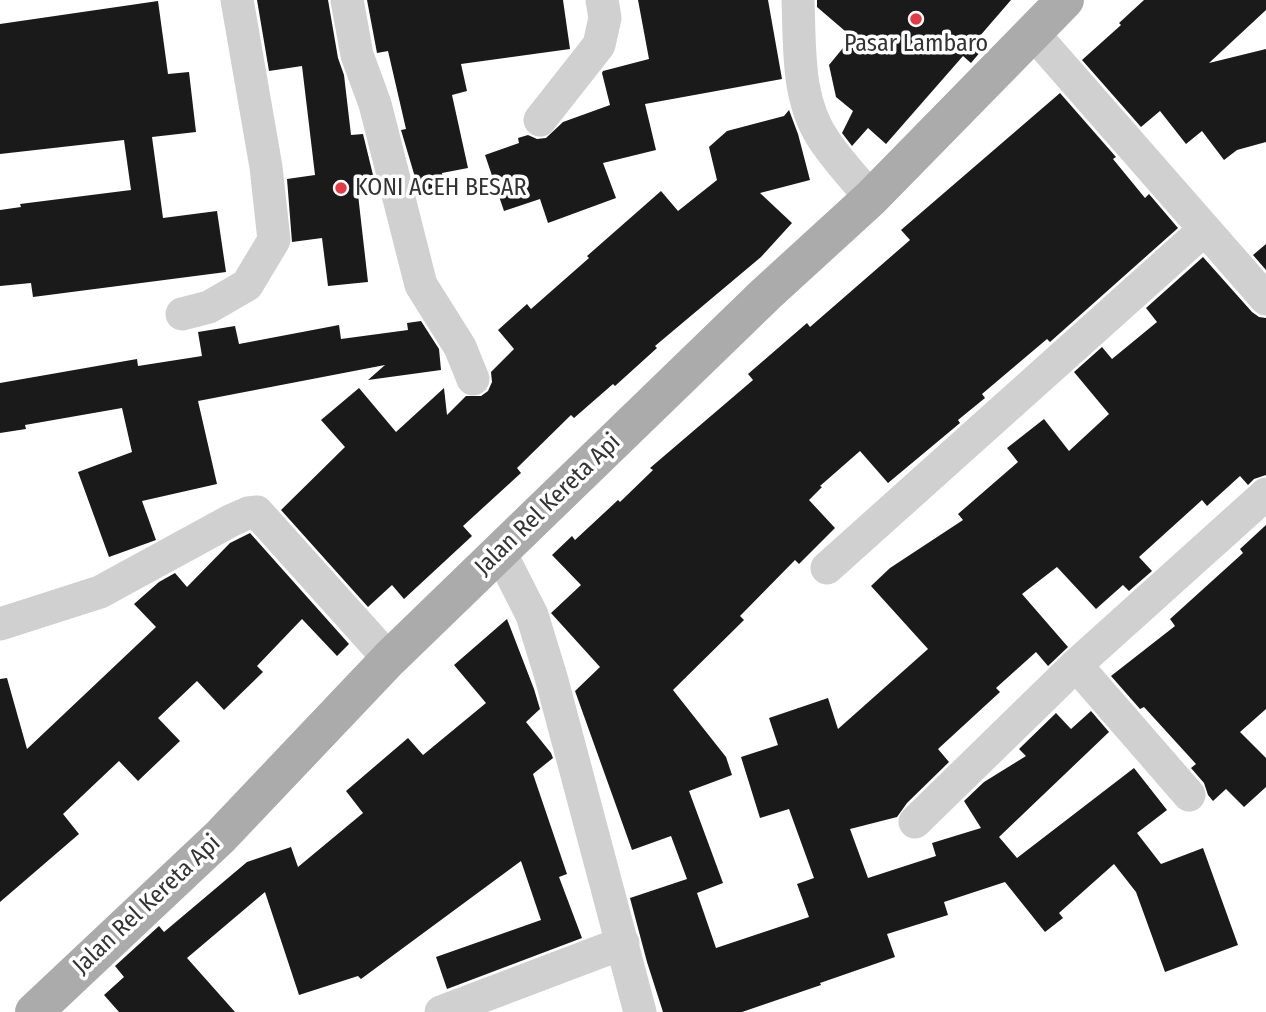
<!DOCTYPE html>
<style>
body{margin:0}
canvas{display:block;background:#fff}
</style>
<canvas width="1266" height="1012"></canvas>
<script>
const c = document.querySelector('canvas').getContext('2d');
c.lineJoin = 'round';
function fill(path, color) { c.fillStyle = color; c.fill(path, 'evenodd'); }
function trace(path, color, width, dash) { c.strokeStyle = color; c.lineWidth = width; c.lineCap = dash ? 'butt' : 'round'; c.setLineDash(dash || []); c.stroke(path); }
function label(font, color, halo, rows, align = 'center') {
  c.font = font + ' "Fira Sans Condensed",sans-serif'; c.lineWidth = 7; c.setLineDash([]); c.textBaseline = 'middle'; c.strokeStyle = halo; c.fillStyle = color; for (const [text, x, y, turn = 0] of rows) {
    c.save(); c.translate(x, y); c.rotate((+turn || 0) * Math.PI / 180); c.textAlign = isNaN(turn) ? turn : align; if (halo) c.strokeText(text, 0, 0); c.fillText(text, 0, 0); c.restore();
  }
}
fill(new Path2D(`
 M257 0H328L338 58 344 75 351 135 363 134 373 175 356 177 368 282 328 286 322 238 292 242 287 179 315 175 302 66 269 71Z
 M367 0H563L570 49 461 64 467 91 452 95 468 168 442 173 445 188 420 194 401 130 406 129 388 51 377 53Z
 M638 0H768L782 79 645 104 656 150 603 163 616 198 548 223 540 199 504 211 485 155 519 143 518 138 528 135 537 139 546 138 563 122 610 105 602 73 603 71 649 59Z
 M817 0H1011L979 37 987 44 971 63 963 56 886 144 868 128 852 146 842 133 853 111 836 97 829 65 852 37 817 7Z
 M1144 0H1266V10L1209 63 1266 49V142L1237 150 1224 160 1202 131 1186 144 1160 111 1141 127 1082 60 1121 25 1119 23Z
 M158 1 168 74 189 72 196 132 152 137 163 218 217 211 226 272 33 297 31 283 0 286V210L21 207 20 204 131 190 124 140 0 154V24Z
 M1060 93 1116 157 1113 159 1145 198 1149 194 1178 228 1050 342 1047 339 982 394 985 398 958 420 960 423 888 483 860 451 820 486 822 487 809 500 835 528 799 564 795 560 740 616 744 620 673 690 726 757 732 775 689 791 723 883 697 893 716 948 809 917 797 884 814 878 789 809 760 818 741 757 778 745 769 718 828 698 838 729 928 649 871 586 890 568 963 520 958 514 1018 462 1007 448 1044 419 1069 451 1109 414 1074 372 1102 347 1112 359 1157 322 1146 308 1203 257 1252 312 1259 317 1266 318V475L1254 479 1248 485 1240 476 1207 506 1202 500 1139 557 1152 571 1129 591 1123 585 1096 609 1057 567 1022 594 1068 647 1048 666 1036 652 996 688 1000 692 938 749 949 762 907 803 897 817 850 829 868 878 936 856 932 843 981 828 964 801 984 782 1026 756 1019 749 1056 713 1071 729 1091 711 1109 732 999 837 1017 858 1134 768 1167 810 1137 833 1161 864 1203 848 1238 945 1165 972 1136 892 1114 864 1059 913 1063 918 1045 932 1005 882 944 902 948 915 887 934 895 957 820 983 821 985 742 1012H663L647 962 630 898 687 879 671 836 632 850 575 691 600 667 551 613 581 585 552 555 572 536 575 540 618 500 620 502 653 470 650 468 753 380 748 374 807 323 810 327 910 240 901 230Z
 M789 110 798 134 810 180 760 193 792 223 761 257 655 346 657 348 615 386 613 384 574 418 571 415 517 468 521 473 463 526 472 536 404 599 392 585 368 607 281 510 345 447 321 420 359 388 396 432 444 388 447 415 466 396H481L488 391 492 382 491 372 514 349 498 330 527 304 531 309 589 258 587 256 661 191 678 211 717 180 709 147 727 131 784 116Z
 M1266 244V270L1253 255Z
 M421 321 439 349 441 370 368 380 385 365 198 401 217 484 142 501 156 540 109 557 78 472 132 452 122 408 25 425 26 429 0 433V383L137 359 138 366 202 356 198 332 235 326 239 344 339 325 341 339 408 330 407 323Z
 M1266 525V709L1240 732 1266 758V787L1244 807 1226 789 1213 801 1208 795 1204 783 1191 768 1196 764 1144 707 1140 709 1111 676 1175 626 1170 619 1243 553 1240 549Z
 M250 533 349 644 337 656 302 619 257 666 263 672 224 710 197 681 158 718 180 741 138 781 119 761 63 814 79 834 0 902V679L7 678 27 749 156 627 134 604 159 582 175 573 187 587 230 543Z
 M507 619 534 689 540 709 526 722 551 753 553 758 533 774 567 874 559 877 582 938 447 989 436 957 541 920 521 861 361 979 358 976 299 995 265 892 187 958 235 1012H119L104 995 124 977 115 966 159 926 164 932 247 862 291 847 298 867 363 813 346 791 408 738 423 755 486 703 454 665Z`), '#1a1a1a');
trace(new Path2D(`
 M347 0 357 55 375 104 421 285 460 347 473 379
 M798 0C800 48 796 102 826 143 839 162 856 180 871 198
 M1033 33 1266 299
 M540 120 599 45 605 18 602 0
 M182 314 209 307 247 285 274 240 266 167 237 0
 M500 552 532 615 551 677 640 1012
 M827 568 1204 230
 M0 624 100 592 232 520 248 513 257 512 389 659
 M1076 665 1189 795
 M915 822 1076 665 1266 494
 M441 1012 623 943`), '#d0d0d0', 33);
trace(new Path2D(`
 M34 1012 220 837 389 659 766 294 871 198 1065 0`), '#ababab', 38);
for (const [x, y, r, color] of [
 [916,19,7,"#e63946"],
 [341,188,7,"#e63946"]
]) { const dot = new Path2D(); dot.arc(x, y, r, 0, 2 * Math.PI); c.fillStyle = color; c.fill(dot); trace(dot, '#fff', 2.5); }
label('24px', '#333', '#fff', [
 ["Pasar Lambaro",916,44],
 ["KONI ACEH BESAR",355,188,"left"]
]);
label('24px', '#333', '#fff', [
 ["Jalan Rel Kereta Api",548,505,-44],
 ["Jalan Rel Kereta Api",147,905,-43]
]);
</script>
